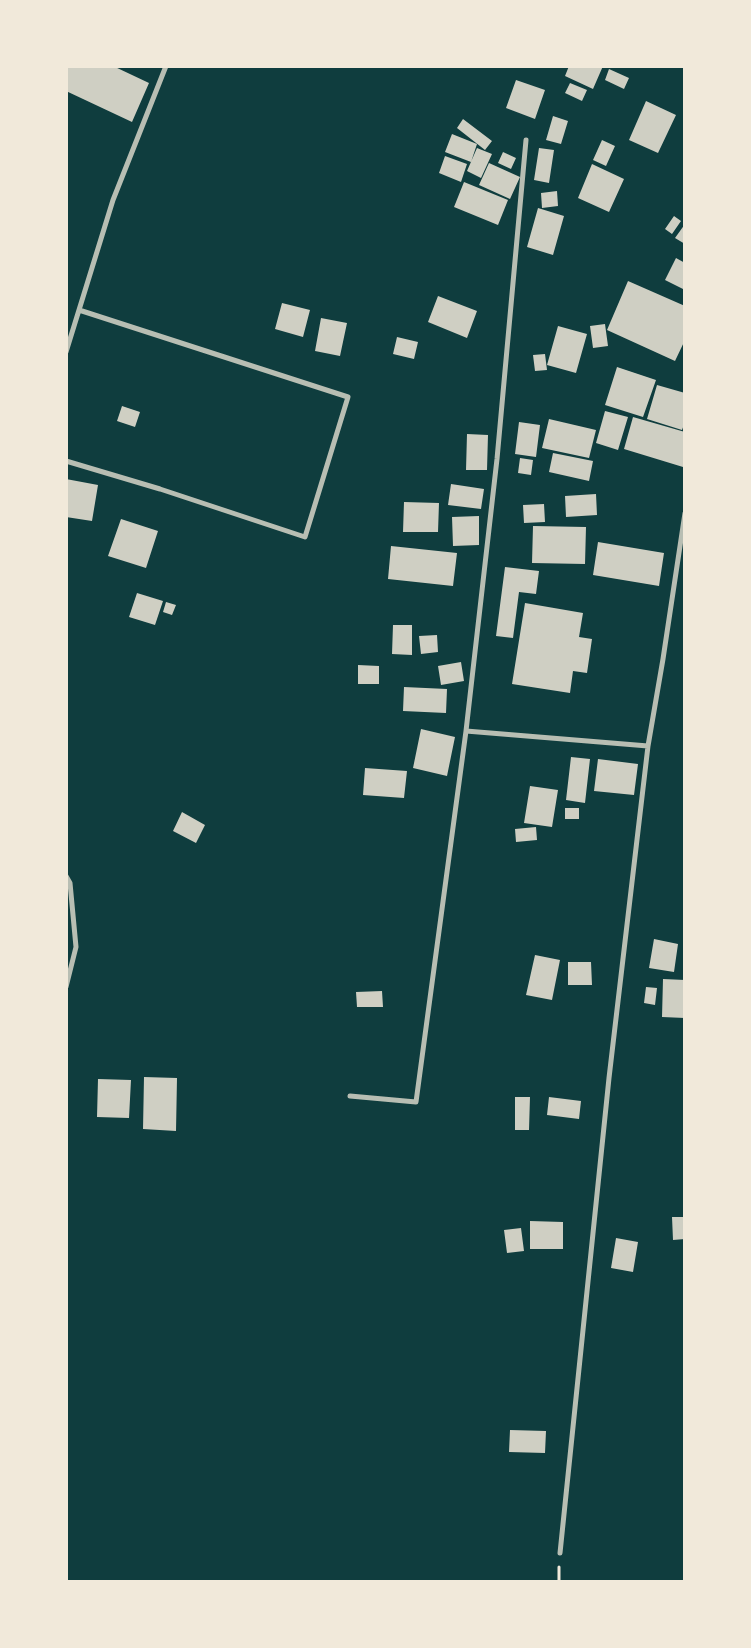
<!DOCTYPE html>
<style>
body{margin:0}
#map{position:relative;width:751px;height:1648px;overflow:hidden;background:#0f3d3e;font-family:"Titillium Web",sans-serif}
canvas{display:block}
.frame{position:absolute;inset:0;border:68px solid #f1e9da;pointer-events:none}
</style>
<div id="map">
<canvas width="751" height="1648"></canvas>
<div class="frame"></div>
</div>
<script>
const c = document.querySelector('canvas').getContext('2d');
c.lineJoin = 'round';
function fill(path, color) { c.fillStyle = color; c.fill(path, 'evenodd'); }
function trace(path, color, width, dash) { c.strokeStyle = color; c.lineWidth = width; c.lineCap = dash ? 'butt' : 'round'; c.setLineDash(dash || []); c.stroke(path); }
fill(new Path2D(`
 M66 66H113L149 83 132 122 66 91Z
 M569 66H603L593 89 565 76Z
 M609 69 629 78 624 89 605 80Z
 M516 80 545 90 535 119 506 108Z
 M570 83 587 90 582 101 565 93Z
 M646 101 676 115 658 153 629 140Z
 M553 116 568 121 561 144 546 140Z
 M463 119 492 141 485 150 457 128Z
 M452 134 477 144 471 162 445 152Z
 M602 140 615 146 606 166 593 160Z
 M477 148 492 154 481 178 467 171Z
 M539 148 554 150 549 183 534 180Z
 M503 152 516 158 511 169 498 163Z
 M445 156 467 164 461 182 439 173Z
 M489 163 520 177 510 199 479 185Z
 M592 164 624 179 609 212 578 198Z
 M464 182 508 200 498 225 454 207Z
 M557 191 558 206 542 208 541 193Z
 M538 208 564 216 553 255 527 247Z
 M674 216 681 221 672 234 665 229Z
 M685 224V244L675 238Z
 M676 258 685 263V290L665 280Z
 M628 281 685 306V340L675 361 607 330Z
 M438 296 477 311 467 338 428 322Z
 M282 303 310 310 303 337 275 329Z
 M321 318 347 323 340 356 315 351Z
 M605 324 608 346 593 348 590 326Z
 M558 326 587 334 576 373 547 365Z
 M397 337 418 342 414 359 393 354Z
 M545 354 547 370 535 371 533 355Z
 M617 367 656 380 643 417 605 405Z
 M657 385 685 393V422L682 430 647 419Z
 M122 406 140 412 135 427 117 421Z
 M605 411 628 417 618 450 596 443Z
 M633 417 685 432V462L683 467 624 449Z
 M549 419 596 430 589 458 542 448Z
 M519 422 540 425 536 457 515 454Z
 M467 434 488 435 487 470H466Z
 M553 453 593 461 589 481 549 472Z
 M520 458 533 460 531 475 518 473Z
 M66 479 98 485 92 521 66 517Z
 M451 484 484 489 481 509 448 505Z
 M596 494 597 515 566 517 565 496Z
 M404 502 439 503 438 532H403Z
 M544 504 545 522 524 523 523 505Z
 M479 516V545L453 546 452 517Z
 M121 519 158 531 146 568 108 556Z
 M533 526 586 527 585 564 532 563Z
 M598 542 664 553 659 586 593 575Z
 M391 546 457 553 453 586 388 579Z
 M505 567 539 571 536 594 519 592 513 638 496 636Z
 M137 593 163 601 155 625 129 617Z
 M166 602 176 605 172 615 163 612Z
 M525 603 583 613 579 637 592 639 587 673 573 671 570 693 512 684Z
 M393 625H412V655L392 654Z
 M437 635 438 652 421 654 419 636Z
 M461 662 464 681 441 685 438 666Z
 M358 665 379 666V684H358Z
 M404 687 447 689 446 713 403 711Z
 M421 729 455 737 447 776 413 768Z
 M571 757 590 759 585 803 566 800Z
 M598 759 638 764 634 795 594 791Z
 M365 768 407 771 404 798 363 795Z
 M530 786 558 790 552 827 524 823Z
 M565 808H579V819H565Z
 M182 812 205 825 196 843 173 831Z
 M536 827 537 840 516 842 515 829Z
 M654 939 678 944 674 972 649 968Z
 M535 955 560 960 552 1000 526 995Z
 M568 962H591L592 985H568Z
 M663 979 685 980V1018L662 1017Z
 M646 987 657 988 655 1005 644 1003Z
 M382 991 383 1007H357L356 992Z
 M144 1077 177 1078 176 1131 143 1129Z
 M98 1079 131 1080 129 1118 97 1117Z
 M515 1097H530L529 1130H515Z
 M549 1097 581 1101 579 1119 547 1115Z
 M672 1217H685V1239L673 1240Z
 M530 1221 563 1222V1249H530Z
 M521 1228 524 1251 507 1253 504 1230Z
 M616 1238 638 1242 633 1272 611 1268Z
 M510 1430 546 1431 545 1453 509 1452Z`), '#cfcfc3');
trace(new Path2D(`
 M559 1567V1582`), '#f1e9da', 3);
trace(new Path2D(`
 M66 352 113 200 166 66
 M66 461 160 489 305 537 348 397 79 310
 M466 731 648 746
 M66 876 70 883 76 947 66 987
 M350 1096 416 1102 466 731 497 459 526 140
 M560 1553 609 1078 648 746 663 659 685 513`), '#b8beb3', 5);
</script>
